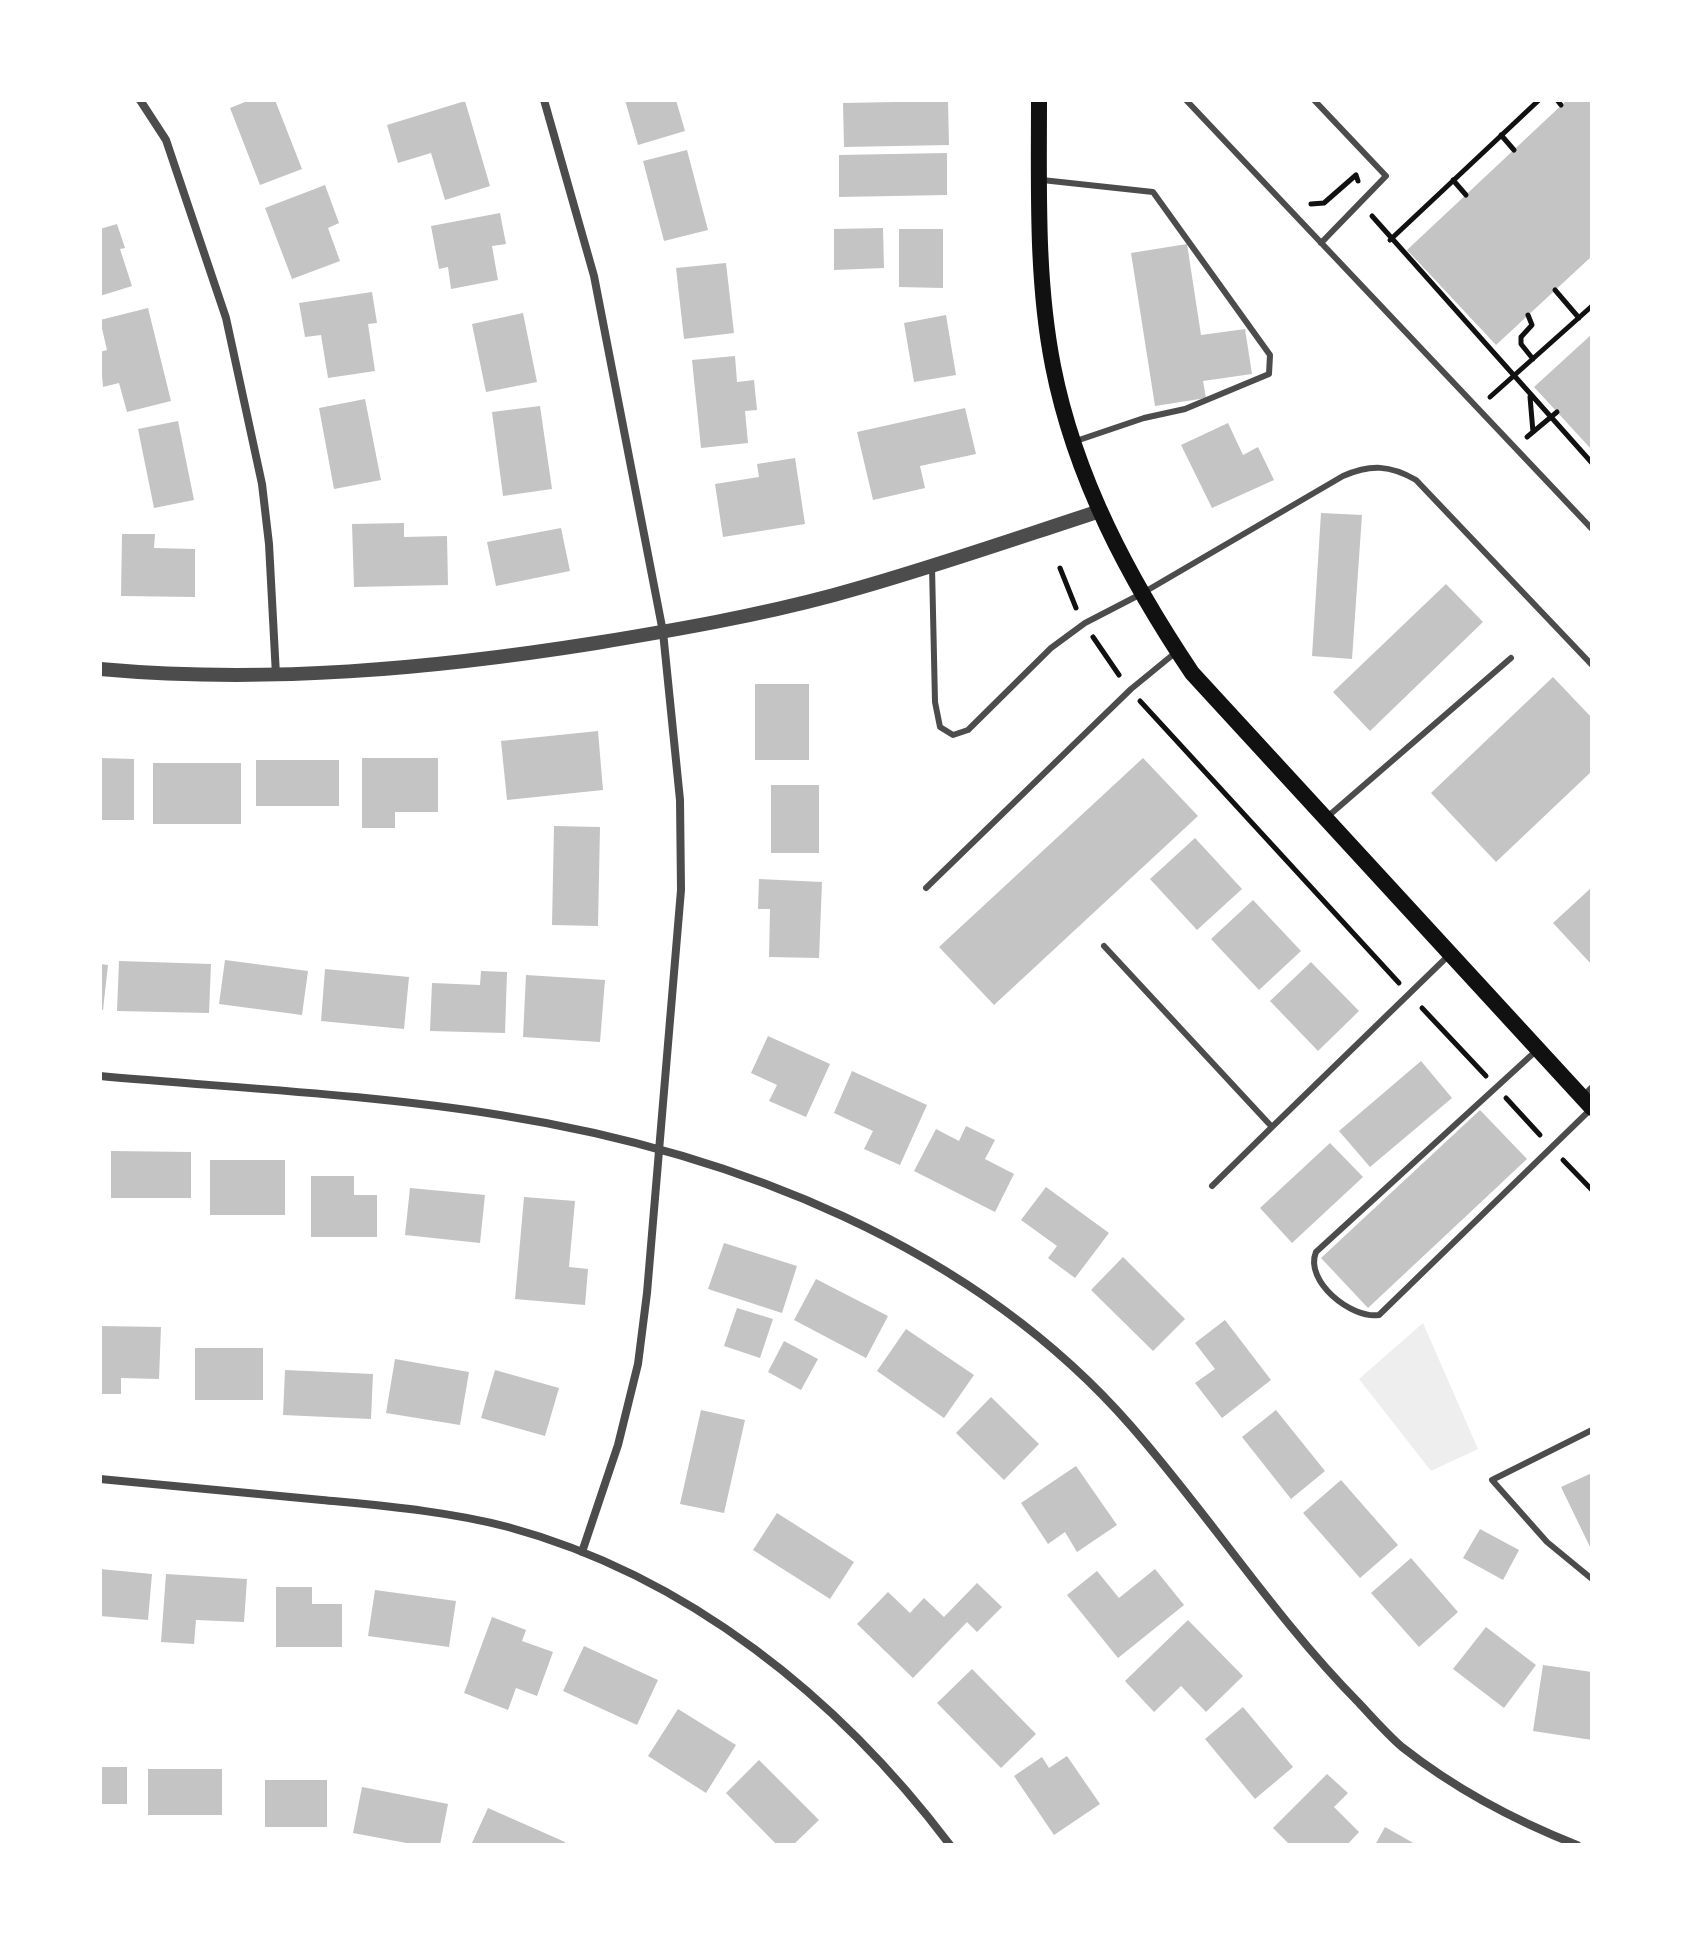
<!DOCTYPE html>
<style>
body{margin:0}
#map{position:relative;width:1692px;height:1945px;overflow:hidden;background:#fff;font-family:Figtree,sans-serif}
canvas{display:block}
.frame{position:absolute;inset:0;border:102px solid #fff;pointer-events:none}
</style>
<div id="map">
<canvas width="1692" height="1945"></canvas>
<div class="frame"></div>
</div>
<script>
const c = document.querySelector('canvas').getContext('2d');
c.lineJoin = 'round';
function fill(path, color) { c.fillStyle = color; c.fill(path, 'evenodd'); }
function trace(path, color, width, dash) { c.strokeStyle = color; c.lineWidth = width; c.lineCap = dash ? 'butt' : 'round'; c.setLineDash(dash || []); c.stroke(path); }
fill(new Path2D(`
 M1423 1323 1478 1449 1431 1471 1359 1379Z`), '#eee');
fill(new Path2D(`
 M250 100H275L302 169 260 185 230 108Z
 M625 100H676L685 131 638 145Z
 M1567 100H1592V256L1496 345 1407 250Z
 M465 101 490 186 445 200 431 153 398 163 387 125Z
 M948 101 949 145 844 147 843 103Z
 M687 150 708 230 664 241 643 161Z
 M947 153V195L839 197V155Z
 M325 185 339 223 328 228 340 261 292 279 265 208Z
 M500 213 506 244 492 246 498 280 451 289 448 267 439 269 431 226Z
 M117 224 125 248 120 249 132 286 100 296V229Z
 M883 228 884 268 834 270V229Z
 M899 229H943V288L899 287Z
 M1187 244 1201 335 1245 329 1252 374 1203 381 1206 398 1155 406 1131 253Z
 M726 263 734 333 684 339 676 268Z
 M372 292 377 323 368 324 375 371 328 378 321 335 305 337 299 303Z
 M148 308 171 401 127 412 119 383 103 387 100 352 107 350 100 320Z
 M523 313 537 382 486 392 472 324Z
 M946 315 956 375 914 382 904 323Z
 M1592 334V450L1534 387Z
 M735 356 737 382 754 380 757 410 745 411 748 443 701 448 692 360Z
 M365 399 381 480 334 489 319 408Z
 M540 406 552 489 503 496 492 412Z
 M965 408 976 454 920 466 925 488 873 500 857 432Z
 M178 421 194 500 154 508 138 429Z
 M1228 423 1243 455 1258 447 1274 480 1212 508 1181 445Z
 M795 458 805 524 723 537 715 484 759 477 757 464Z
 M1321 513 1362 515 1352 659 1312 656Z
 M404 523V537L447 536 448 585 354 587 352 524Z
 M561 528 570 571 496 586 487 542Z
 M122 534H155L154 548 195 549V597L121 596Z
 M1446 584 1483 622 1370 731 1333 692Z
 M1553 677 1592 718V771L1496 862 1431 793Z
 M755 684H809V760H755Z
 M598 731 603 790 507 800 501 741Z
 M100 758 134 759V820H100Z
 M362 758H438V812H395V828H362Z
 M1143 758 1198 816 994 1005 939 947Z
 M256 760H339V806H256Z
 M153 763H241V824H153Z
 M771 785H819V853H771Z
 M554 826 600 827 598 926 552 925Z
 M1195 838 1242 889 1197 930 1150 879Z
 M759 879 822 882 819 958 769 957 770 909H758Z
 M1592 887V965L1553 923Z
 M1253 900 1301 951 1259 990 1211 939Z
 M225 960 308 971 302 1015 219 1004Z
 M119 961 211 964 209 1013 117 1011Z
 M1311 962 1359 1011 1318 1051 1270 1001Z
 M100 964 108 965 103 1010H100Z
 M325 969 409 977 404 1029 321 1021Z
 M481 971 507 972 505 1033 430 1031 432 983 480 985Z
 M526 975 605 980 600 1042 523 1037Z
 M768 1036 830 1064 806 1117 769 1101 777 1085 751 1073Z
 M1421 1061 1452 1098 1370 1167 1339 1131Z
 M852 1071 927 1105 900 1165 864 1149 873 1131 834 1113Z
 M1480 1110 1527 1159 1368 1308 1321 1258Z
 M966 1126 995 1140 985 1159 1014 1174 995 1212 914 1171 936 1129 959 1141Z
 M1330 1143 1363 1177 1292 1243 1260 1208Z
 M111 1151 191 1152V1198H111Z
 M210 1160H285V1215H210Z
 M311 1176H354V1195H377V1237H311Z
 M1046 1187 1109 1233 1075 1278 1048 1258 1057 1246 1021 1220Z
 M410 1188 485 1195 480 1243 405 1235Z
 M524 1197 575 1201 569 1267 588 1269 585 1305 515 1299Z
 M724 1243 797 1266 782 1313 708 1289Z
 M1123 1257 1185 1319 1153 1351 1091 1290Z
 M816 1279 888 1316 866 1358 794 1320Z
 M737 1308 773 1319 760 1358 724 1346Z
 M1225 1320 1271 1380 1222 1418 1195 1383 1215 1369 1195 1343Z
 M100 1326 161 1327 159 1379 121 1378V1394H100Z
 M906 1329 974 1375 944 1418 877 1371Z
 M784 1341 818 1359 801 1390 768 1372Z
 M195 1348H263V1400H195Z
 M395 1359 469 1372 460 1425 386 1413Z
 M285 1370 373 1374 371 1419 283 1415Z
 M495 1370 559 1388 545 1436 481 1418Z
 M991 1397 1039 1444 1004 1480 956 1433Z
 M701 1410 745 1420 724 1513 680 1504Z
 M1276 1410 1325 1471 1291 1499 1242 1437Z
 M1076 1466 1117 1525 1077 1552 1065 1532 1048 1544 1021 1503Z
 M1592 1473V1551L1561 1487Z
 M1341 1480 1398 1545 1360 1578 1303 1513Z
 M777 1513 854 1562 830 1599 753 1550Z
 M1480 1529 1519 1550 1503 1580 1463 1558Z
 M1411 1558 1458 1612 1419 1647 1371 1593Z
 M100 1569 152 1574 148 1620 100 1616Z
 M1155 1569 1184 1605 1118 1658 1067 1595 1097 1571 1119 1598Z
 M166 1574 247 1579 244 1622 196 1620 194 1644 161 1642Z
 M977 1583 1002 1607 977 1632 967 1622 913 1678 857 1624 888 1592 910 1613 924 1598 944 1617Z
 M276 1587H312V1604H342V1647H276Z
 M375 1590 456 1601 449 1647 368 1636Z
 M492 1617 526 1630 522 1641 553 1652 537 1696 516 1688 508 1710 464 1693Z
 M1188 1620 1243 1676 1206 1712 1181 1686 1154 1712 1125 1681Z
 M1486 1627 1536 1665 1504 1708 1453 1669Z
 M584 1646 658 1680 637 1725 563 1691Z
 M1543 1665 1592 1672V1740L1533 1731Z
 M972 1669 1036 1734 1001 1768 937 1703Z
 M1243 1707 1293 1767 1255 1799 1205 1739Z
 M678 1709 736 1745 706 1793 648 1756Z
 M1067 1756 1100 1804 1054 1835 1014 1776 1042 1757 1049 1768Z
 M759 1760 819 1820 793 1845H777L726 1793Z
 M100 1767H127V1804H100Z
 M148 1769H222V1815H148Z
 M1327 1774 1348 1793 1334 1807 1359 1832 1347 1845H1290L1273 1828Z
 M265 1780H327V1827H265Z
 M362 1787 448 1804 440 1845H417L353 1833Z
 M488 1808 565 1842 564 1845H471Z
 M1385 1827 1417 1845H1375Z`), '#c4c4c4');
trace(new Path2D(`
 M1557 100 1561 105
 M1501 135 1514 150
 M1453 180 1466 195
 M1311 204 1324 203 1356 175 1358 181
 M1372 216 1592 463
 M1390 240 1539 100
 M1555 290 1579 318
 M1528 315 1532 325 1521 337V344L1533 359
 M1490 397 1592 306
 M1530 397 1533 432
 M1527 437 1557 412
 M1060 568 1076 608
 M1093 637 1119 675
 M1140 701 1399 983
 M1422 1008 1486 1076
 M1506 1098 1540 1135
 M1563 1160 1592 1190`), '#111', 5);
trace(new Path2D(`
 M1186 100 1592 529
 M1314 100 1386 176 1321 243
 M1042 180 1153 192 1270 355 1269 374 1185 409 1144 418 1076 441
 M932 567 935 702 940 727 953 735 968 730 1051 648 1085 623 1141 594 1343 476C1371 464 1390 465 1416 480L1592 665
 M1326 818 1511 658
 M926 888 1131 689 1175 653
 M1104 946 1272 1127 1448 956
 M1537 1050 1316 1252C1304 1281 1351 1319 1379 1315L1592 1108
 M1582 1097 1592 1087
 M1212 1186 1272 1127
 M1592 1430 1492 1480 1547 1542 1592 1579`), '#4c4c4c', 6);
trace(new Path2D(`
 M140 100 166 140 226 318 262 484 269 544 276 675
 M544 100 594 276 663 632 680 800 681 890 647 1293 638 1364 618 1445 582 1552
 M100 1076C233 1088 368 1094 500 1115 733 1152 973 1245 1131 1426 1210 1516 1275 1618 1359 1703 1373 1718 1387 1734 1402 1747 1454 1788 1516 1821 1577 1845
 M100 1479C174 1486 248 1493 322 1500 384 1506 447 1511 508 1527 688 1576 839 1698 950 1845`), '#4c4c4c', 8);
trace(new Path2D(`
 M100 669C266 684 432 669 596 643 675 630 756 616 834 595 923 571 1011 540 1100 511`), '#4c4c4c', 14);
trace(new Path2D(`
 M1039 100C1039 188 1036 280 1053 366 1075 478 1129 579 1192 673L1592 1108`), '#111', 16);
</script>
